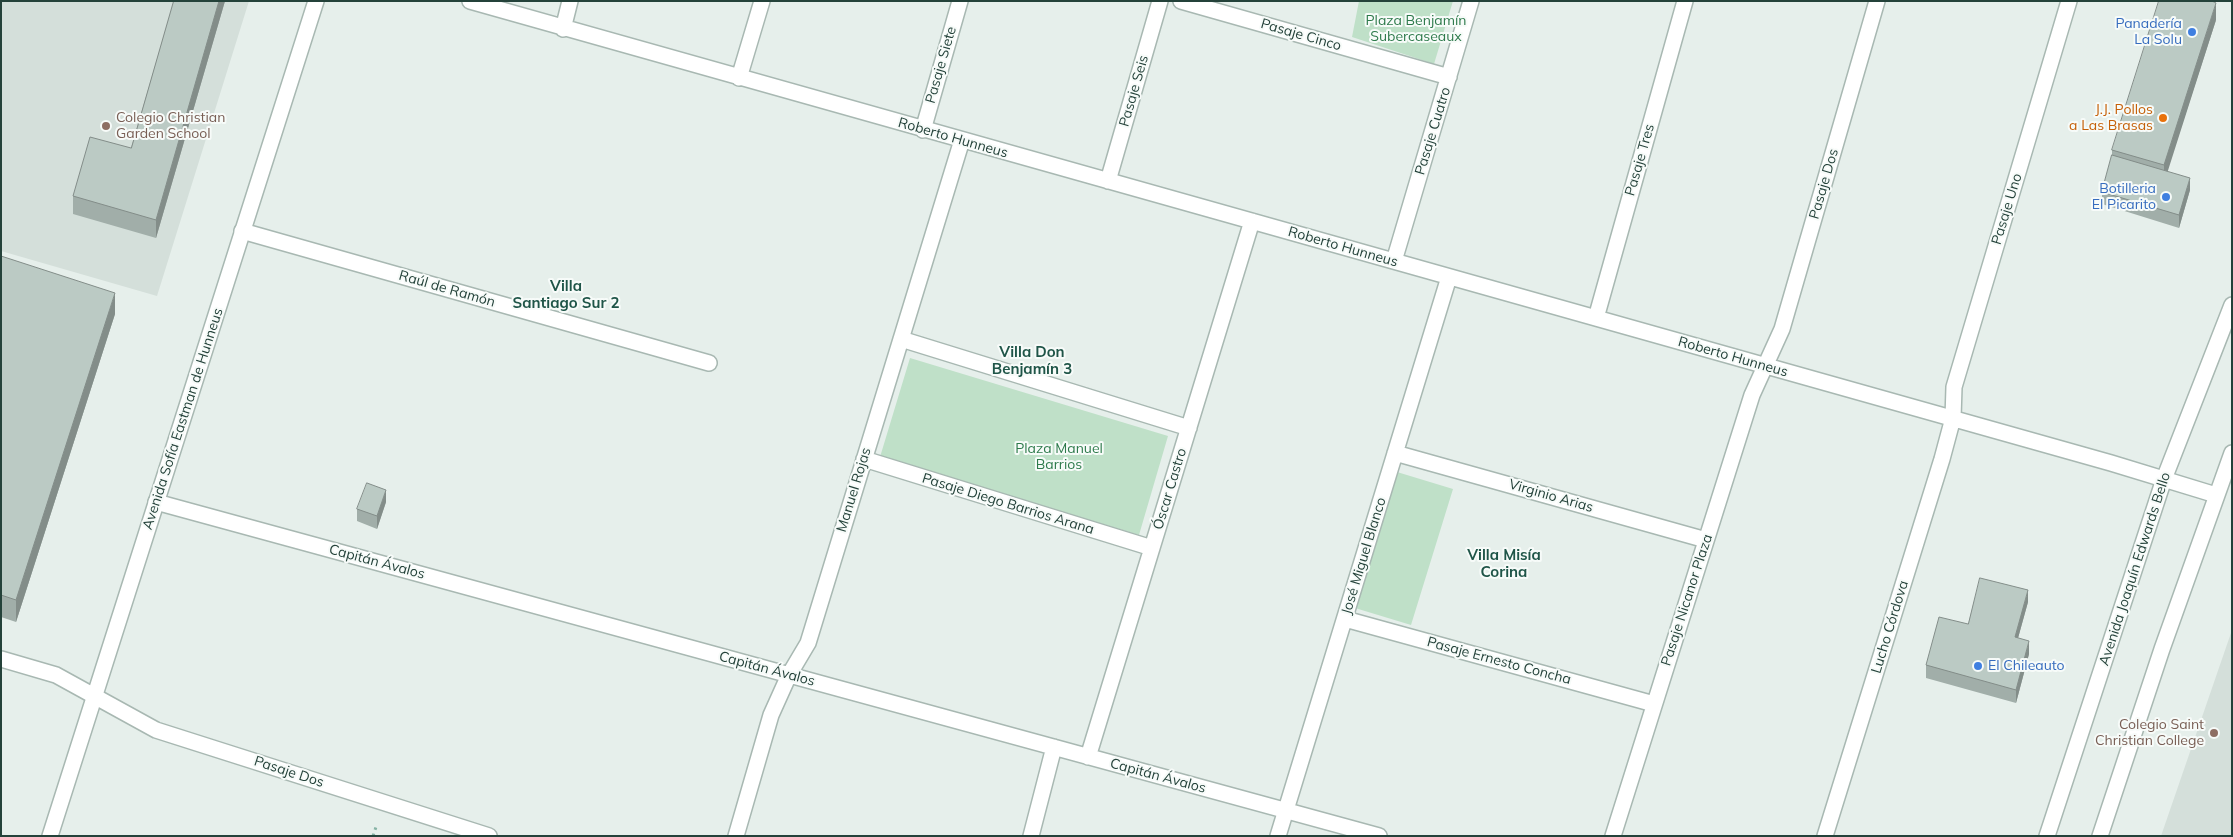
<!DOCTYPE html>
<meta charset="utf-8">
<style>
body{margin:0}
#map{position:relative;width:2233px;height:837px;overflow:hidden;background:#e6efeb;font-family:Mulish,sans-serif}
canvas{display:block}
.frame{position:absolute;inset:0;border:2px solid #24423a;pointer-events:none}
</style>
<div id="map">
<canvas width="2233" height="837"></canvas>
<div class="frame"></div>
</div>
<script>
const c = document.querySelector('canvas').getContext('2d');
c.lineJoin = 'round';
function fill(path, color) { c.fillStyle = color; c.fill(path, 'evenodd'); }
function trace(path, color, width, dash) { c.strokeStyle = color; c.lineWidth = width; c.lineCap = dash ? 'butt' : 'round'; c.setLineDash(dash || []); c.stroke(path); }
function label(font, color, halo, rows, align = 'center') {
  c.font = font + ' Mulish,sans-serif'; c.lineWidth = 4; c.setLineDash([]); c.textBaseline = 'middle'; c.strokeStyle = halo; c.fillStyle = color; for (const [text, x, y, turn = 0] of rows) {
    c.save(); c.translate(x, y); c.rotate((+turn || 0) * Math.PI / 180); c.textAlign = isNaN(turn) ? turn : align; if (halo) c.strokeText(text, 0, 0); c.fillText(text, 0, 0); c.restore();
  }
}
fill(new Path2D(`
 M1 1H249L157 296 1 251Z
 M2232 630V836H2161Z`), '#d4dfda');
fill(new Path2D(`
 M1359 1H1453L1434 64 1352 37Z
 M910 358 1168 436 1139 535 880 457Z
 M1397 472 1453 489 1411 625 1355 608Z`), '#bfe0c8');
const minor = new Path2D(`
 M470 1 2111 463 2216 495
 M1181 1 1449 77
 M563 29 570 1
 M739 78 762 1
 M923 130 960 1
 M1108 181 1160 1
 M242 231 709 363
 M1394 261 1471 1
 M1596 318 1685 1
 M901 339 1189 428
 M1395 453 1706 540
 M864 459 1152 548
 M156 502 1379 836
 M1345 619 1654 704
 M1 659 56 675 156 730 489 836
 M1088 757 1252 221
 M736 836 771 715 789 675 808 643 962 140
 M1031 836 1054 747
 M1278 836 1449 277
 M1613 836 1752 395 1782 329 1877 1
 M1825 836 1942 459 1953 418 1954 387 2069 1`);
const tertiary = new Path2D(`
 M50 836 316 1
 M2047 836 2164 479 2232 305
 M2100 836 2162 649 2232 453`);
trace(minor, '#a8b8b2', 18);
trace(tertiary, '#a8b8b2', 18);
trace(new Path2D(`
 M373 836 376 827`), '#86b3a5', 3, [2.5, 4]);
trace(minor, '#fff', 15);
trace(tertiary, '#fff', 15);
fill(new Path2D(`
 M174 1H225L156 238 73 214V196L131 148Z
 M2216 20 2167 171 2190 190 2179 228 2102 204V192L2112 155V150Z
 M1 256 115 314 16 622 1 617Z
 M386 502 377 529 357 521V509Z
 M2028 602 2018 638 2029 654 2016 703 1926 678V665L1968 624Z`), '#a1aea9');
fill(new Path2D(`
 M219 1H225L156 238V220Z
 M2216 3V20L2164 183V165Z
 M2190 178V190L2179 228V215Z
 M115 293V314L16 622V600Z
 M386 490V502L377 529V516Z
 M2028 590V602L2015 649V637Z
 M2029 641V654L2016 703V690Z`), '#838d89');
const building = new Path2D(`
 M174 1H219L156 220 73 196 90 137 131 148Z
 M2159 1H2212L2216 3 2164 165 2112 150Z
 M2112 155 2190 178 2179 215 2102 192Z
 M1 256 115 293 16 600 1 595Z
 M367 483 386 490 377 516 357 509Z
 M1980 578 2028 590 2015 637 2029 641 2016 690 1926 665 1939 617 1968 624Z`);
fill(building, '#bbcac4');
trace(building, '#838d89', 1);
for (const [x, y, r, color] of [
 [2192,32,5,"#3f7fe0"],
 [2163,118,5,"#e8710a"],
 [106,126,5,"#8d6e63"],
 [2166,197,5,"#3f7fe0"],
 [1978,666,5,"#3f7fe0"],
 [2214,733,5,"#8d6e63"]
]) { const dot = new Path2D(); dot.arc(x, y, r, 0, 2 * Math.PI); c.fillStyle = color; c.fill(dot); trace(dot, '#f7fbf9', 2); }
label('14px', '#2d7a4b', '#f7fbf9', [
 ["Plaza Benjamín",1416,21],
 ["Subercaseaux",1416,37],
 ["Plaza Manuel",1059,449],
 ["Barrios",1059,465]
]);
label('14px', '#366cbe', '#f7fbf9', [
 ["Panadería",2182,24],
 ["La Solu",2182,40],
 ["Botilleria",2156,189],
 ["El Picarito",2156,205],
 ["El Chileauto",1988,666,"left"]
], 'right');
label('14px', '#24423a', '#f7fbf9', [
 ["Pasaje Cinco",1301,35,16],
 ["Pasaje Siete",941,65,-74],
 ["Pasaje Seis",1134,91,-74],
 ["Pasaje Cuatro",1433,131,-73],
 ["Roberto Hunneus",953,138,16],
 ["Pasaje Tres",1640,160,-74],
 ["Pasaje Dos",1824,184,-74],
 ["Pasaje Uno",2007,209,-73],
 ["Roberto Hunneus",1343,247,16],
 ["Raúl de Ramón",447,289,16],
 ["Roberto Hunneus",1733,357,16],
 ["Avenida Sofía Eastman de Hunneus",183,419,-72],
 ["Óscar Castro",1170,489,-73],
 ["Manuel Rojas",854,490,-73],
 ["Virginio Arias",1551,496,16],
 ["Pasaje Diego Barrios Arana",1008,504,17],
 ["José Miguel Blanco",1364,556,-73],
 ["Capitán Ávalos",377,562,15],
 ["Avenida Joaquín Edwards Bello",2135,569,-72],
 ["Pasaje Nicanor Plaza",1687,600,-72],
 ["Lucho Córdova",1890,627,-73],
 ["Pasaje Ernesto Concha",1499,661,15],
 ["Capitán Ávalos",767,669,15],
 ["Pasaje Dos",289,772,18],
 ["Capitán Ávalos",1158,776,15]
]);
label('14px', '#c56008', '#f7fbf9', [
 ["J.J. Pollos",2153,110],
 ["a Las Brasas",2153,126]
], 'right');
label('14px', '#785e54', '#f7fbf9', [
 ["Colegio Christian",116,118],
 ["Garden School",116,134],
 ["Colegio Saint",2204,725,"right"],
 ["Christian College",2204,741,"right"]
], 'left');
label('bold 15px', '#1f5548', '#f7fbf9', [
 ["Villa",566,286],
 ["Santiago Sur 2",566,303],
 ["Villa Don",1032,352],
 ["Benjamín 3",1032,369],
 ["Villa Misía",1504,555],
 ["Corina",1504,572]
]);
</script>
